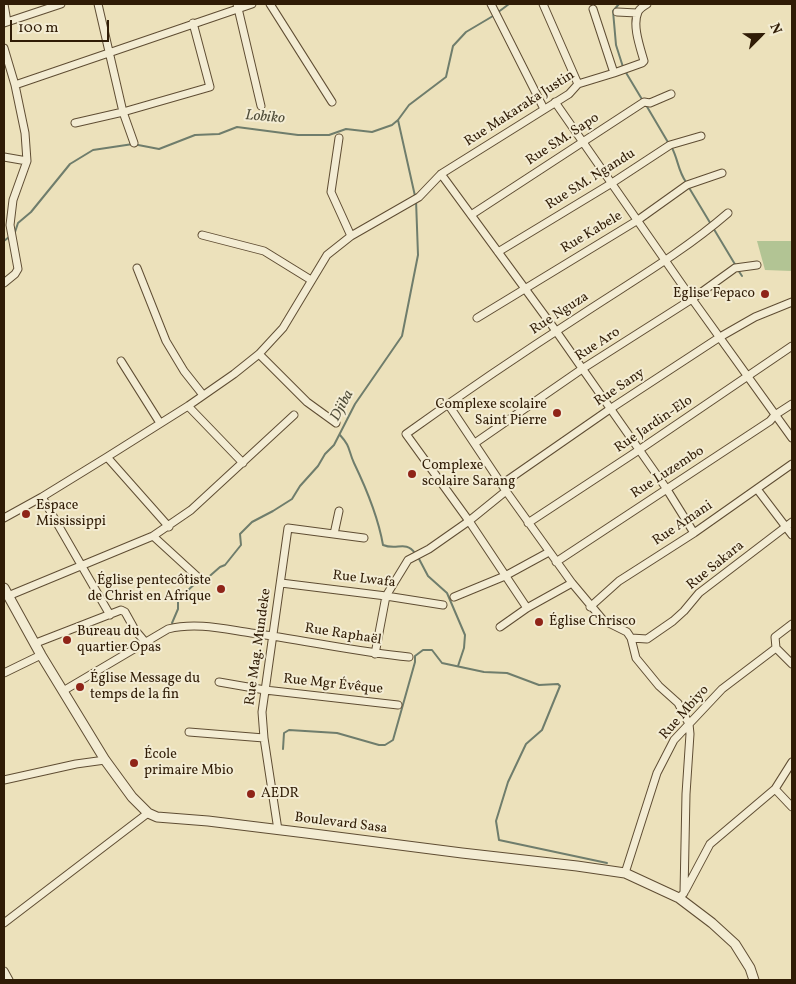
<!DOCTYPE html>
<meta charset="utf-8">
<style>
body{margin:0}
#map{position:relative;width:796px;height:984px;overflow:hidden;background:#ece1bb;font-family:Vollkorn,serif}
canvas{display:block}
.frame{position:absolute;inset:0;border:5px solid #301c06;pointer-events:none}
.north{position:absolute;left:736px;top:10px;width:50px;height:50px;-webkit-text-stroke:4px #f3ecd3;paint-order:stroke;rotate:67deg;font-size:14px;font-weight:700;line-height:20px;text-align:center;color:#301c06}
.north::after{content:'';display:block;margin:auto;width:18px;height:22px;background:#301c06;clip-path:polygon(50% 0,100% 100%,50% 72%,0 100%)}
.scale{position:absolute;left:10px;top:20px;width:99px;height:22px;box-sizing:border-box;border:2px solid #301c06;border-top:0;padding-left:6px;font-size:15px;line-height:18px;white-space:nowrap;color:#301c06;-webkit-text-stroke:4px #f3ecd3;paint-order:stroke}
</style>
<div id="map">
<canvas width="796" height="984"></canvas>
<div class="frame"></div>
<div class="north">N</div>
<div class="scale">100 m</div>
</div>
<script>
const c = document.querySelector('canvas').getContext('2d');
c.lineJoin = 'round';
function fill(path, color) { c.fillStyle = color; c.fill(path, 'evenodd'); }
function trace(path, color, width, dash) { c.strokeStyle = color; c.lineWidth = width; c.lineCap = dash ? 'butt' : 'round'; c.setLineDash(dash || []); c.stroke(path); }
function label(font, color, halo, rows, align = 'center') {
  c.font = font + ' Vollkorn,serif'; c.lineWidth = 4; c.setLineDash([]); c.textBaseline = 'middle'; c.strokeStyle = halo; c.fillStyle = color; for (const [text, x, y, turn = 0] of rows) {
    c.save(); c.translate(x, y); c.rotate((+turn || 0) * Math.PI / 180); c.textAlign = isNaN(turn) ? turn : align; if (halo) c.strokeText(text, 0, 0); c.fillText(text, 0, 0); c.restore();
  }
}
fill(new Path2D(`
 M757 241H792V271L765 270Z`), '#b2c494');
trace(new Path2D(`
 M619 4 613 11 616 45 623 67
 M497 13 509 4
 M625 71 643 101
 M646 105 669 144
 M398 120 415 196
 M672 148C678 159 678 171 686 182
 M688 186 736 266
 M15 232 18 223 31 212 70 164 93 150 133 144 159 149 195 135 219 134 237 127 298 135H329L346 129 372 132 392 125 398 120 409 105 446 77 453 46 466 32 493 16
 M4 241 9 237
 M738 270 742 276
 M340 435C351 447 348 450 354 463 367 490 378 516 383 545 397 551 405 540 415 553
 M418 557 428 576 447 593 465 635 464 648 458 666
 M172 623 178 609V599L182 594 187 591 197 582 204 581 220 567 225 565 241 545 240 534 252 522 273 511 292 499 300 486 318 466 325 454 334 445 355 404 402 336 418 255 416 200
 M283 749 284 733 289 730 337 733 379 745H385L393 740 415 662V656L423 650H432L442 663 484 672 507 673 539 685 558 684 560 686 542 730 526 744 508 782 496 821 499 840 607 863`), '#6f7d6c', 2);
const minor = new Path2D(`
 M4 4 7 22
 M98 4 123 112 134 143
 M237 4 261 106
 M270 4 332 102
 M491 4 544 109
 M543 4 578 84
 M593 9 614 73
 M617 12 637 13
 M4 23 61 4
 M4 48 15 85 25 133 27 161 13 200 10 225 18 269 15 274 4 283
 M15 85 252 4
 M555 102 692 299 792 438
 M75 123 123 112 210 87 193 23
 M339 138 331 192 351 236
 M4 157 27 161
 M441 174 556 331 666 488 694 533
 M471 215 644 102 650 103 671 94
 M202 235 264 251 311 280
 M498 252 612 183 670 145 701 136
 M137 268 166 341 184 371 203 395
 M477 318 638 220 687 185 722 173
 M259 354 307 402 336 423
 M121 361 160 423
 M448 404 506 491 572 583 603 620 627 632 631 638 636 658 659 686 678 703 689 724 690 734 686 794 684 893 679 898
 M188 406 243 463
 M475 443 582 369 692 299 735 268 757 265
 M107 457 169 527
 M502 484 610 409 720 337 755 317 792 302
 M757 489 792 535
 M42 497 110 615
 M4 518 42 497 107 457 188 406 234 374 259 354 283 328 327 255 351 236 419 197 441 174 569 94 578 84 614 73 642 63 644 61C640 47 632 25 638 12 640 8 644 6 647 4
 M528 523 639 450 792 346
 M334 534 339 511
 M153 536 200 579
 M556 562 770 421 775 415 792 404
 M281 583 386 596 443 605
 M8 596 153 536 191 510 294 415
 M454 597 505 576 549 552
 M590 607 619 581 694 533 792 464
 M527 608 469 521 406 434C463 393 522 353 581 315 631 282 683 252 728 213
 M500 627 527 608 572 583
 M631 638 647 639 673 621 684 611 699 593 792 522
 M36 643 121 610 125 612 135 630 146 643
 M776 648 792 664
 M375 654 386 596 408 560 429 549 469 521 506 491
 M4 673 41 655
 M219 682 265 690 398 705
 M63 691 168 629C196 622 224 629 251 633 304 640 356 652 409 657
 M189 732 264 738
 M4 780 76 764 105 760
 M775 789 792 807
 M278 830 264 738 262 712 288 528 364 538
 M625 873 657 773 674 740 722 689 776 648 775 637 792 624
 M685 891 710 844 775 789 792 762
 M4 923 148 813
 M4 971 9 980`);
const tertiary = new Path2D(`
 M4 588 41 655 105 760 132 797 148 813 157 817 208 821 306 833 462 853 577 866 625 873 679 898 712 923 735 944 750 968 754 980`);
trace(minor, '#5f4d33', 9);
trace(tertiary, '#5f4d33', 11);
trace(minor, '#f3ecd3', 7);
trace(tertiary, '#f3ecd3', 9);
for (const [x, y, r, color] of [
 [765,294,5,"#8f2418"],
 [557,413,5,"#8f2418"],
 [412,474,5,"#8f2418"],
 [26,514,5,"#8f2418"],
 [221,589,5,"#8f2418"],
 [539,622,5,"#8f2418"],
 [67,640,5,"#8f2418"],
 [80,687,5,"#8f2418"],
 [134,763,5,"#8f2418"],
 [251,794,5,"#8f2418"]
]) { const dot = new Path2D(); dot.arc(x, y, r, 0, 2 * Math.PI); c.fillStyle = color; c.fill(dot); trace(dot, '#f3ecd3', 2); }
label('14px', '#301c06', '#f3ecd3', [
 ["Rue Makaraka Justin",520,109,-33],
 ["Rue SM. Sapo",563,140,-33],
 ["Rue SM. Ngandu",591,180,-32],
 ["Rue Kabele",592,233,-31],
 ["Rue Nguza",560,314,-33],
 ["Rue Aro",598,345,-33],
 ["Rue Sany",620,388,-34],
 ["Rue Jardin-Elo",654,425,-34],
 ["Rue Luzembo",668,473,-33],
 ["Rue Amani",683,524,-34],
 ["Rue Sakara",716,566,-39],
 ["Rue Lwafa",364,580,7],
 ["Rue Raphaël",343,635,9],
 ["Rue Mag. Mundeke",259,647,-82],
 ["Rue Mgr Évêque",333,685,6],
 ["Rue Mbiyo",685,713,-49],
 ["Boulevard Sasa",341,824,7]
]);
label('14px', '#301c06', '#f3ecd3', [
 ["Eglise Fepaco",755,294,"right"],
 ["Complexe scolaire",547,405,"right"],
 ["Saint Pierre",547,421,"right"],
 ["Complexe",422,466],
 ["scolaire Sarang",422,482],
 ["Espace",36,506],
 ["Mississippi",36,522],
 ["Église pentecôtiste",211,581,"right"],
 ["de Christ en Afrique",211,597,"right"],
 ["Église Chrisco",549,622],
 ["Bureau du",77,632],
 ["quartier Opas",77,648],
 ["Église Message du",90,679],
 ["temps de la fin",90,695],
 ["École",144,755],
 ["primaire Mbio",144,771],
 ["AEDR",261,794]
], 'left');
label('italic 15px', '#504d39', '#f3ecd3', [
 ["Lobiko",265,118,5],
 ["Djiba",343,406,-62]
]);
</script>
